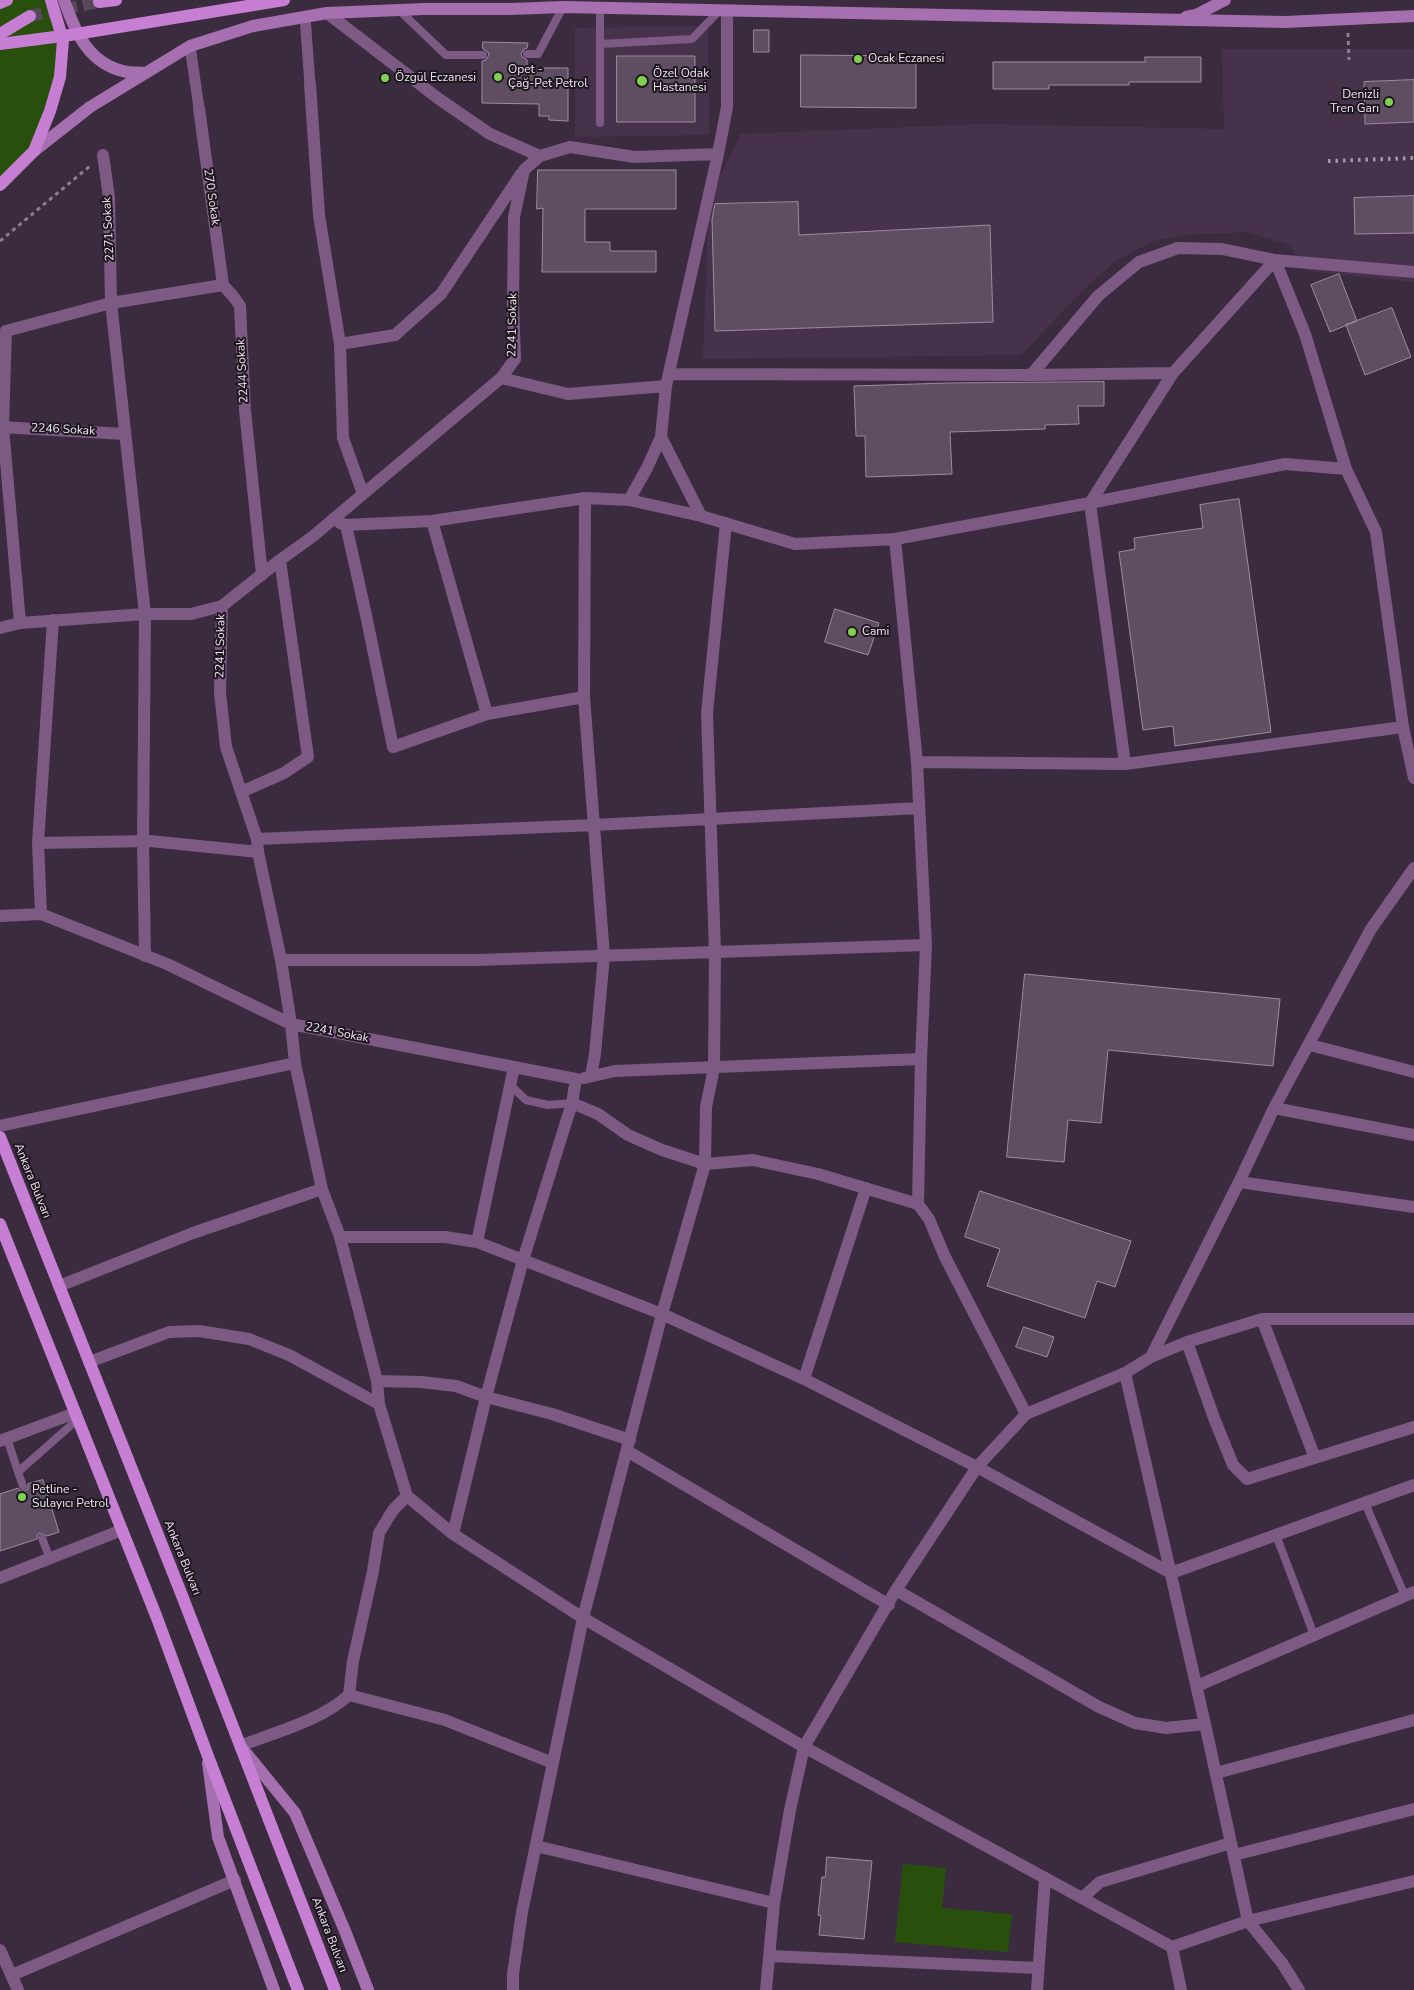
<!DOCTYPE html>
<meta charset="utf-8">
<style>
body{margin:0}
canvas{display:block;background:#3b2b3e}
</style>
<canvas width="1414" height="1990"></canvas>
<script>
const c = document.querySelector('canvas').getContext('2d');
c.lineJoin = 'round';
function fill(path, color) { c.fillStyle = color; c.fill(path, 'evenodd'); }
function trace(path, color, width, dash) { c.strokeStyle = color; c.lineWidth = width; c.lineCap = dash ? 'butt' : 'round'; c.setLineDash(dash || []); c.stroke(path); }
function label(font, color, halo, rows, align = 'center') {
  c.font = font + ' "Nunito Sans",sans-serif'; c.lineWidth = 4; c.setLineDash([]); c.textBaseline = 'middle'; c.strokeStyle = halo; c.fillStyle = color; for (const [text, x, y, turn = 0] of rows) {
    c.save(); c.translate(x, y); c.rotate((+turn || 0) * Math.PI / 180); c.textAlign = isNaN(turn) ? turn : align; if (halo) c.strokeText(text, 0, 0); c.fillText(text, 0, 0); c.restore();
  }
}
fill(new Path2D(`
 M708 26 709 135 575 137V28Z
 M1222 49H1414V282L1306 271 1290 245 1246 232 1182 235 1154 241 1115 261 1082 291 1021 355 703 359 709 197 741 134 983 124 1224 129Z`), '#47324b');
fill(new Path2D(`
 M0 0H51L53 4 60 77 34 151 0 185Z
 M903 1864 946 1868 942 1908 1012 1914 1008 1952 895 1942Z`), '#28500c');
const building = new Path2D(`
 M754 30H769V52H754Z
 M483 42 528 43 527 48 524 49 521 54 522 57 527 60V68H568V121L549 120V116H539V104L482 103V61L486 60 489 55 488 52 483 49Z
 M801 55 916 56V108L801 107Z
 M617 56H695V122H617Z
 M1145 57H1201V82H1129V85H1049V89H993V62H1145Z
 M1414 80V122L1365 124 1364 82Z
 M538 170H676V209H585V242H610V251H656V272H542L543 208 537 209Z
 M1414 196V233L1355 234 1354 198Z
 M798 202 799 235 990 225 993 322 715 331 712 219 715 204Z
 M1339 274 1357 321 1330 332 1311 285Z
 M1392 308 1411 357 1365 375 1346 325Z
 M1104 382V406H1078L1079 424 1045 425V429L950 432 952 474 866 477 865 436H856L854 386 947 383Z
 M1239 499 1271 732 1175 746 1173 726 1143 730 1119 552 1135 549 1134 538 1203 528 1200 505Z
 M835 609 879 623 868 655 825 642Z
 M1025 974 1280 999 1273 1066 1108 1050 1101 1123 1068 1120 1064 1162 1007 1157Z
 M980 1191 1131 1241 1115 1287 1097 1281 1085 1318 987 1286 1000 1249 965 1237Z
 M1024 1327 1054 1337 1047 1357 1016 1347Z
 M43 1480 59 1532 47 1536 40 1533 37 1535V1539L0 1551V1494L18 1488 20 1491H24L28 1489V1484Z
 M827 1857 872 1861 864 1939 819 1935 821 1916 818 1915 822 1877H825Z`);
fill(building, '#5f4d62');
trace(building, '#9e8ba2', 1);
trace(new Path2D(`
 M30 16 99 2`), '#564759', 12, [12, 6]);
trace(new Path2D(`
 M1348 33 1349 60
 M0 241 90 166`), '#8b7e8e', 3, [4, 4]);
trace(new Path2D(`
 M399 10 446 55H483
 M600 44 692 39 719 11
 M527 54H538L563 7
 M600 123V8
 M510 1085 526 1100 548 1105 572 1103
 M7 1438 18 1472
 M23 1486 18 1472 78 1419
 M1365 1503 1405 1596
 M1276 1535 1314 1635
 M42 1538 50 1559`), '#7c5a83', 8);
trace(new Path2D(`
 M305 17 310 84
 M190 46 199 108`), '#7c5a83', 11);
trace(new Path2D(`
 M727 11V107L718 154 666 386 661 437 701 516 795 544 895 539 1090 503 1285 464 1346 469 1376 532 1403 727 1414 778
 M327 13 439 99 490 134 540 156
 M310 84 319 215 340 344 343 438 363 494
 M199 108 223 285
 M718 154 635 157 570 147 540 156 524 170 514 217 513 304 515 359 501 378 312 537 280 560 222 606 220 693 226 747 257 839 258 852 281 960 291 1024 576 1079 572 1103 598 1114 628 1135 662 1150 705 1164 706 1107 714 1068 715 952 707 713 726 523
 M103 155 109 197 111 303 145 614 143 842 145 956
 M340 344 395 335 441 294 521 174
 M669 374 1031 375 1173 373
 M1031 375 1098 296 1139 262 1178 248 1222 249 1275 260 1173 373 1090 503 1125 764
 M501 378 568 394 666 386
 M0 427 125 434
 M1346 469 1305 334 1275 260 1414 272
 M629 500 647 468 661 437
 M432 521 487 714
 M340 523 346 525 432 521 585 498 629 500 701 516
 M346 525 366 615 393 747 487 714 584 697 604 956 595 1054 591 1076
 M895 539 917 762 926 945 921 1059 918 1204
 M20 623 3 427 6 331 111 303 223 285 233 296 240 306 245 410 262 575
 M0 628 20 623 76 619 145 614H191L222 606
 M584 697 585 498
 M917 762 1125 764 1403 727
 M241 792 284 773 308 757 280 560
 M257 839 595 825 919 808
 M38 843 150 841 258 852
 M41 914 38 843 53 620
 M0 916 41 914 167 964 291 1024 295 1063 322 1189 340 1237 377 1381 379 1404 407 1496 453 1534 583 1618 804 1747 1172 1947 1248 1921 1414 1881
 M281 960H477L926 945
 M1310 1045 1414 1072
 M584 1078 615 1071 921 1059
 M1274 1108 1414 1135
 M0 1126 295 1063
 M1239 1182 1414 1207
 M340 1237H445L477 1242 662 1314 804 1379 977 1467 1171 1573 1414 1485
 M477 1242 514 1067
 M59 1286 193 1233 322 1189
 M1262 1319 1315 1458
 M1187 1342 1214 1418 1233 1465 1247 1479 1414 1427
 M1151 1357 1239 1182 1274 1108 1371 929 1414 868
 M89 1362 169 1332 199 1331 249 1339 289 1355 379 1404
 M1125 1373 1205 1724 1248 1921 1282 1963 1299 1990
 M804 1379 866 1188
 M377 1381 421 1382 456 1386 486 1397 552 1414 630 1440
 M0 1441 75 1413
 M627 1451 889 1605
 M453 1534 486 1397 523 1260 572 1103
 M0 1578 122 1530
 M896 1590 1099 1707 1135 1723 1166 1728 1205 1724
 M1197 1686 1414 1592
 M349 1695 445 1720 553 1763
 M240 1746C276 1732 320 1721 349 1695L353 1661 373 1571 379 1533 393 1510 407 1496
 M1216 1773 1414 1720
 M536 1846 774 1903
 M1234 1855 1414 1809
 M1082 1898 1100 1882 1231 1843
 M1172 1947 1181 1990
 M0 1950 18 1990
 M770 1956 1038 1968
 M12 1975 235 1880
 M513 1990V1974L522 1912 583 1618 662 1314 705 1164 753 1160 818 1174 918 1204 929 1219 945 1257 1026 1414
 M766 1990 774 1903 790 1810 804 1747 896 1590 977 1467 1026 1414 1125 1373 1151 1357 1187 1342 1262 1319H1414
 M1037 1990 1045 1878`), '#7c5a83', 12);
trace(new Path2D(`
 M64 0C75 32 89 65 127 72 133 73 140 72 146 73
 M1186 17 1196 15 1225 0
 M34 151 90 107 190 46 253 26 327 13 424 9H510L563 7 1285 22 1414 16
 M242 1748 295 1813 345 1931 368 1990
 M208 1763 218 1837 274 1990`), '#a66fb0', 12);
trace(new Path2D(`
 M99 2 116 0
 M0 3 7 0
 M0 34 30 16
 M0 185 34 151 50 111 60 77 63 40 51 0
 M0 1137 181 1593 335 1990
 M0 1224 157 1618 206 1751 298 1990`), '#c67fd3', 12);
trace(new Path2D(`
 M1328 161 1414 158`), '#a699a8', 4, [2.5, 5]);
trace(new Path2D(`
 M0 44 70 35 284 0`), '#c67fd3', 12);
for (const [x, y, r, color] of [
 [858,59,5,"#80d051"],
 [498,77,5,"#80d051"],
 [385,78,5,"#80d051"],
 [642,81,6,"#80d051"],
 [1389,102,5,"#80d051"],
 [852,632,5,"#80d051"],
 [22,1497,5,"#80d051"]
]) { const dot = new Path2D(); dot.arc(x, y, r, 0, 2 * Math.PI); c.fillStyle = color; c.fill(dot); trace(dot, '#1e161f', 2); }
label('12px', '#eee4f0', '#1e161f', [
 ["Ocak Eczanesi",868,59],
 ["Opet -",508,70],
 ["Çağ-Pet Petrol",508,84],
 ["Özel Odak",653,74],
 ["Hastanesi",653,88],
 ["Özgül Eczanesi",395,78],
 ["Denizli",1379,95,"right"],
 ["Tren Garı",1379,109,"right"],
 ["Cami",862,632],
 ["Petline -",32,1490],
 ["Sulayıcı Petrol",32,1504]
], 'left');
label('12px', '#eee4f0', '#1e161f', [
 ["270 Sokak",211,197,82],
 ["2271 Sokak",109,229,-93],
 ["2241 Sokak",513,325,-89],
 ["2244 Sokak",243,371,-93],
 ["2246 Sokak",63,430,3],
 ["2241 Sokak",221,646,-89],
 ["2241 Sokak",337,1033,11],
 ["Ankara Bulvarı",32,1181,68],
 ["Ankara Bulvarı",182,1558,68],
 ["Ankara Bulvarı",329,1935,69]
]);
</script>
